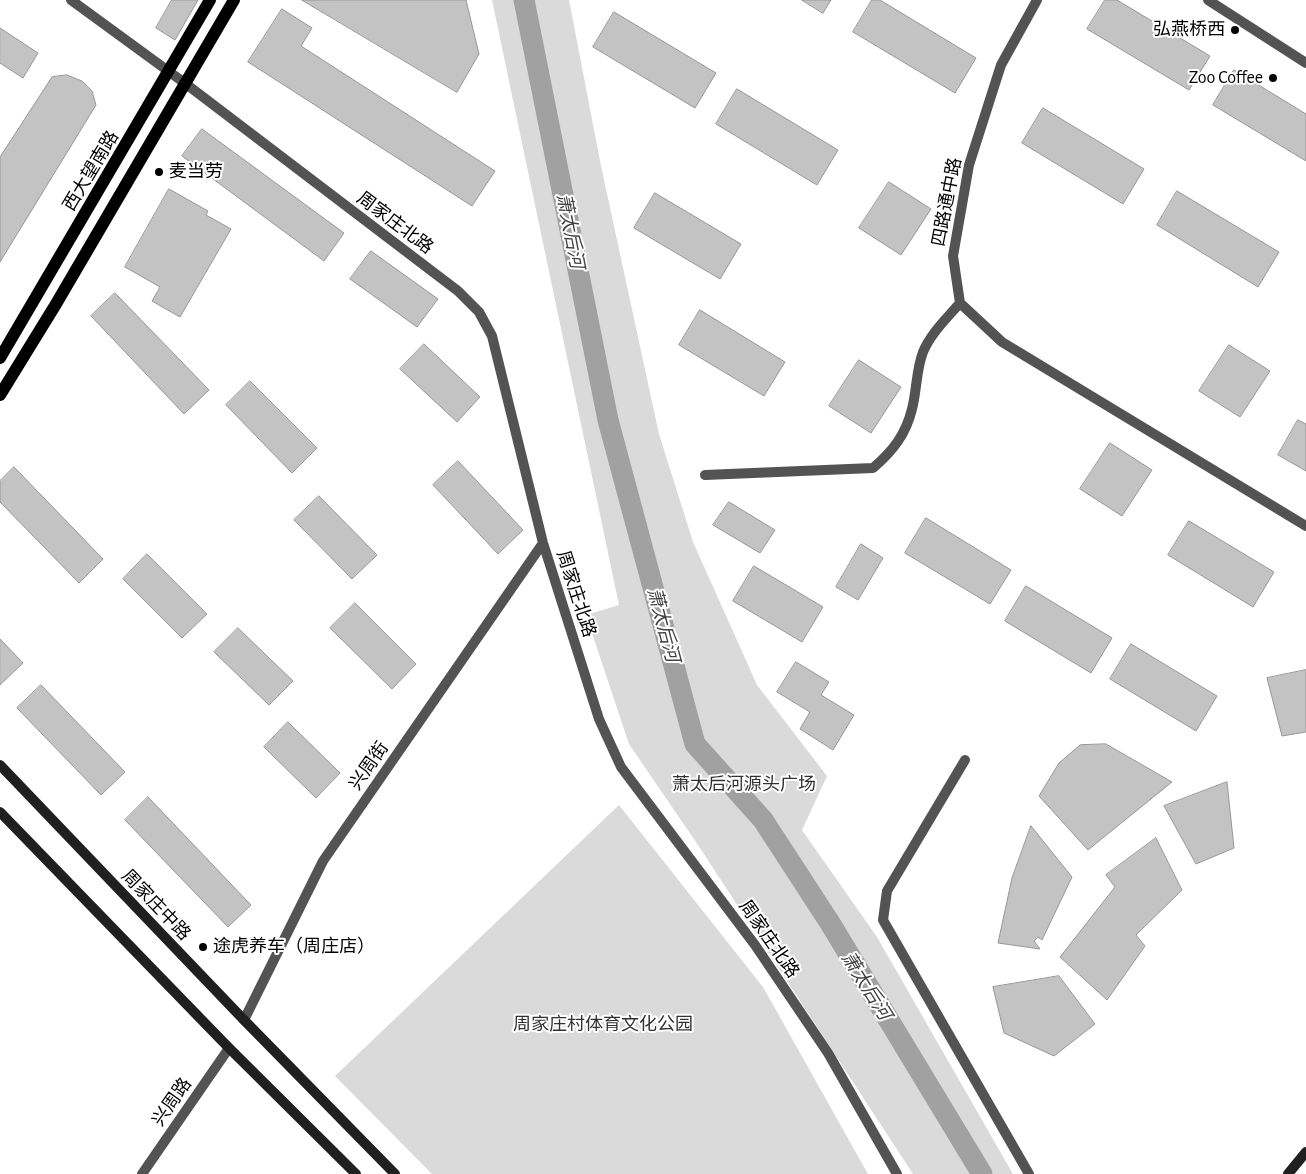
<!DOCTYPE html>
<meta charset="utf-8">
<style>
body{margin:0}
canvas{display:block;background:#fff}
</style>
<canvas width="1306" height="1174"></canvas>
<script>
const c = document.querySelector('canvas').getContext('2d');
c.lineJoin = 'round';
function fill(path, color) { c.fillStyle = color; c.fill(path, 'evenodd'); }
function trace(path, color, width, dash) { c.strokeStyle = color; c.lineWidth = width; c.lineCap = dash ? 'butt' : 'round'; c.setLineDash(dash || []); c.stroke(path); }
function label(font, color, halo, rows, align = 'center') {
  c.font = font + ' "Alegreya Sans","Noto Sans SC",sans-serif'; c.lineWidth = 4; c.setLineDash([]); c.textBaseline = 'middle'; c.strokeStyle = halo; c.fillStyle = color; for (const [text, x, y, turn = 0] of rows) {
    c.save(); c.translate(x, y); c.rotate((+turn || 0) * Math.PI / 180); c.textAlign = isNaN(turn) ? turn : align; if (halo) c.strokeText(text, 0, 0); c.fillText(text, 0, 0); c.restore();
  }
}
fill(new Path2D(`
 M492 0H569L601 166 659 434 693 542 757 685 827 776 802 830 877 937 1013 1174H913L700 848 629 744 586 615 619 605Z
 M619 805 763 987 868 1174H432L335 1076Z`), '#dadada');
trace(new Path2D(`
 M524 0 608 420 695 744 763 820 830 923 982 1174`), '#a1a1a1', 21);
const building = new Path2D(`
 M172 0H198L175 40 156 28Z
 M302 0H466L479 54 457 92Z
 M802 0H831L823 13Z
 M872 0H880L976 58 955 93 853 32Z
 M1105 0H1117L1210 56 1189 90 1087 29Z
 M282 9 312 28 301 46 495 171 472 206 248 62Z
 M614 12 716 73 695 108 593 47Z
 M0 28 38 53 23 78 0 63Z
 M1234 70 1306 114V161L1213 105Z
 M67 75 82 81 92 91 96 105 0 262V157L52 77Z
 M737 89 838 150 817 185 716 124Z
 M1043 108 1144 169 1123 204 1022 143Z
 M202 129 344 233 324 261 182 156Z
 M889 182 931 209 901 255 859 228Z
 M169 189 208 211 206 215 231 229 180 317 152 301 160 287 125 267Z
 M1177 191 1279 252 1258 287 1157 225Z
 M655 193 741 244 720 279 634 228Z
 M371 251 438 299 417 327 350 279Z
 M115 293 209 390 184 414 91 316Z
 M700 310 785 362 764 396 679 345Z
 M424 344 480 397 457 422 400 369Z
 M1229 345 1270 371 1240 417 1199 391Z
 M859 360 901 387 871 433 829 406Z
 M250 381 317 448 292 473 226 405Z
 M1298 420 1306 424V471L1278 455Z
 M1110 443 1152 470 1122 516 1080 489Z
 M458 461 523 530 498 554 433 485Z
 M14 467 103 559 79 583 0 502V481Z
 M319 496 377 555 352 579 294 520Z
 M729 502 775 530 760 553 713 525Z
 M926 518 1011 570 990 604 905 553Z
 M1189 521 1274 572 1253 607 1168 555Z
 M861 544 883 558 858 600 836 587Z
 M147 554 207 614 182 638 123 579Z
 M754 566 823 607 802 642 733 601Z
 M1026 586 1112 638 1091 673 1005 621Z
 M355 603 416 664 392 689 330 628Z
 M238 628 293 681 269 705 214 652Z
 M0 639 23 663 0 685Z
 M1131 644 1217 696 1196 731 1110 679Z
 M796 662 829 682 821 695 854 715 833 750 800 729 810 712 777 692Z
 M1306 670V732L1282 736 1267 678Z
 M41 685 125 772 101 795 17 708Z
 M288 722 340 773 316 798 264 747Z
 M1106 744 1172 782 1088 850 1039 796 1059 763 1080 745Z
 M1227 782 1234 848 1196 864 1164 806Z
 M148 797 251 905 228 927 125 820Z
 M1031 826 1072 877 1042 940 1038 937 1034 941 1040 949 998 943 1012 878Z
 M1156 838 1182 890 1136 935 1145 946 1107 1000 1060 957 1115 887 1106 875Z
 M1059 976 1095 1024 1054 1056 1004 1033 993 987Z`);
fill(building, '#c3c3c3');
trace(building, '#979797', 1);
trace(new Path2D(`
 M960 303 1002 342 1306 526
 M705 475 873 468C893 451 906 434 912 409 917 390 916 370 923 352 931 333 947 318 960 303L953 256 969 165 1001 65 1037 0
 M965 760 887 891 883 920 1029 1174`), '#535353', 10);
trace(new Path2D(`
 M71 0 186 84 458 291 479 312 492 336 543 543 599 719 621 767 755 945 828 1053 897 1174
 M1208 0 1306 63
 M244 1020 323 861 543 543
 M142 1174 229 1048`), '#535353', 10);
trace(new Path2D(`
 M0 765 244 1020 395 1174
 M0 812 229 1048 356 1174
 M1288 1174 1306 1152`), '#202020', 10);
trace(new Path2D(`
 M0 358 210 0
 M0 395 56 304 234 0`), '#000', 12);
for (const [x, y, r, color] of [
 [1235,30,5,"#000"],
 [1273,78,5,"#000"],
 [159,172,5,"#000"],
 [203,947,5,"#000"]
]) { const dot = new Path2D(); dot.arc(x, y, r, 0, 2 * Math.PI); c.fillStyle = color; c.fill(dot); trace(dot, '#fff', 2); }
label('18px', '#000', '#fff', [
 ["弘燕桥西",1225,30],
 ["Zoo Coffee",1263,78],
 ["麦当劳",169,172,"left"],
 ["途虎养车（周庄店）",213,947,"left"]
], 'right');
label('18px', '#000', '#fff', [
 ["西大望南路",91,171,-59],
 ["四路通中路",947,202,-79],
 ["周家庄北路",395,223,37],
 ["周家庄北路",576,594,72],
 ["兴周街",369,766,-55],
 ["周家庄中路",156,905,46],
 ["周家庄北路",769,939,55],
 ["兴周路",172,1102,-55]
]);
label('18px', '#313131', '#fff', [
 ["萧太后河源头广场",744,785],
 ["周家庄村体育文化公园",603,1025]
]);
label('italic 19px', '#424242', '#fff', [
 ["萧太后河",570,231,79],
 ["萧太后河",663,625,75],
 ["萧太后河",866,986,58]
]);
</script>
